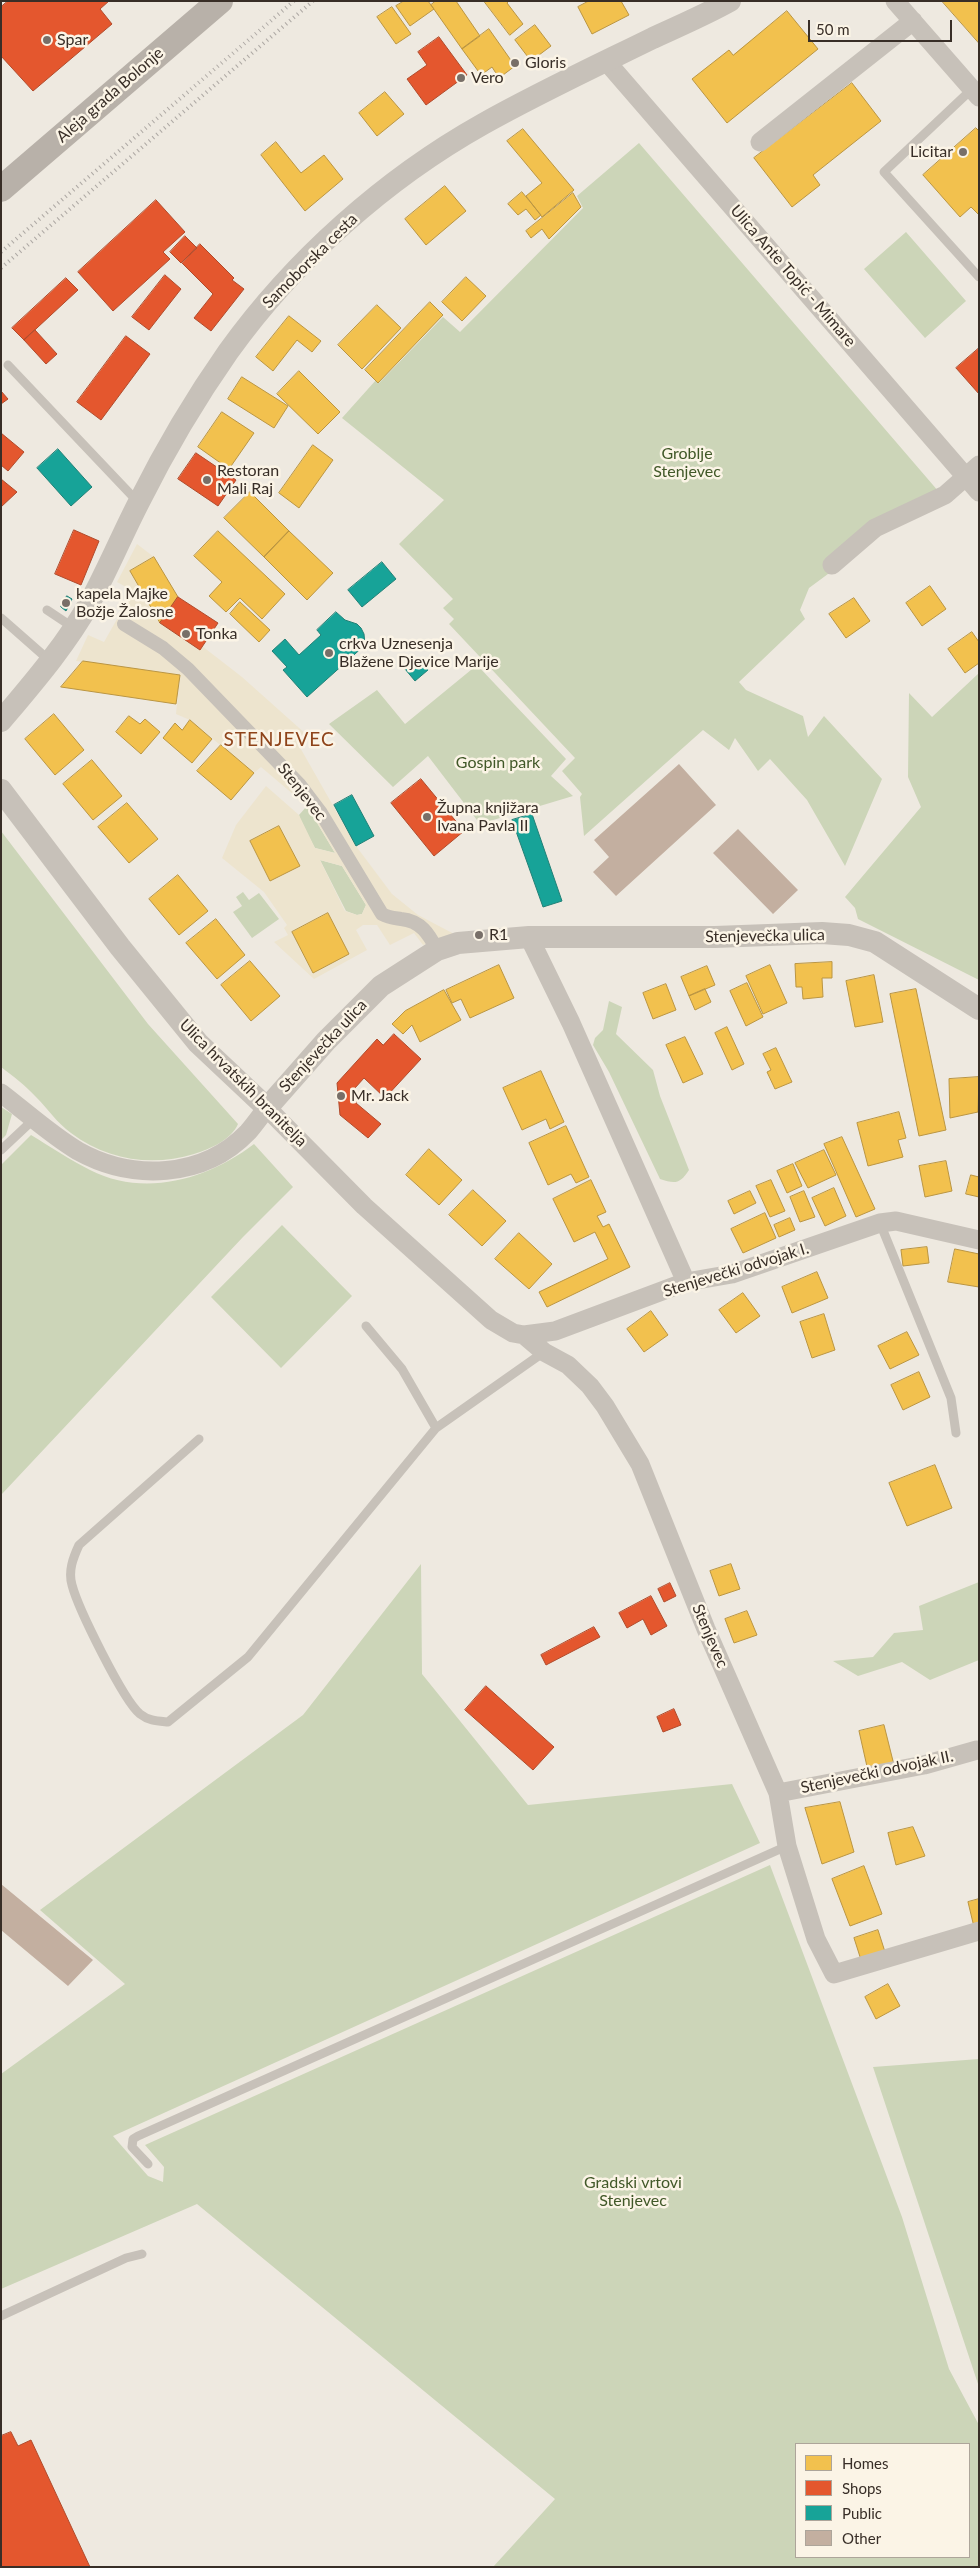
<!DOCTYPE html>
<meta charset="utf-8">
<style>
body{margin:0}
#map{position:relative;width:980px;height:2568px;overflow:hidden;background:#eee9e0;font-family:Lato,sans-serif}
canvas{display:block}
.frame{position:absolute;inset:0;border:2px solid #382e27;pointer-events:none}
.legend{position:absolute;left:795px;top:2443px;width:175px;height:115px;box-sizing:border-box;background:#fbf4e6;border:1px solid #ada59a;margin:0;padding:6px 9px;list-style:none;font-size:15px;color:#382e27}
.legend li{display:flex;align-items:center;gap:10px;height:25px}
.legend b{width:25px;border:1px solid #ada59a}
.scale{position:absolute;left:808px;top:20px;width:144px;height:22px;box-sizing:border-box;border:2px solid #382e27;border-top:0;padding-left:6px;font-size:15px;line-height:18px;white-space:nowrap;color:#382e27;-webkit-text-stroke:4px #fbf4e6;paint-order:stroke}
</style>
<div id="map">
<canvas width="980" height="2568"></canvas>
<div class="frame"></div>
<ul class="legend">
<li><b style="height:14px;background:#f2c14e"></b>Homes</li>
<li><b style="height:14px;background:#e4572e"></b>Shops</li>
<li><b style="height:14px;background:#17a398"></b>Public</li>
<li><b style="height:14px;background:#c3afa0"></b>Other</li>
</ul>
<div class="scale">50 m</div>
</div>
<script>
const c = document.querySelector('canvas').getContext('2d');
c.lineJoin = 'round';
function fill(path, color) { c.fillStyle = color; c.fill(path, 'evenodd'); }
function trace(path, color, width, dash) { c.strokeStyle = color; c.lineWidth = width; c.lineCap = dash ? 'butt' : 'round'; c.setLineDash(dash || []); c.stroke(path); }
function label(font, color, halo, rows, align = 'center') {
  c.font = font + ' Lato,sans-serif'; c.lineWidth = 5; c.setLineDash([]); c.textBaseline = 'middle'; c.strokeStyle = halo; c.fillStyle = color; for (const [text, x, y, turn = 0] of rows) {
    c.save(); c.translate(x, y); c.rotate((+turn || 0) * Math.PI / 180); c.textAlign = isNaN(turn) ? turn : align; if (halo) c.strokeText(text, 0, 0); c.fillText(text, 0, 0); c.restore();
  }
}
fill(new Path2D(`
 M639 143 939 492 809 588 800 610 805 619 739 682 746 690 803 716 808 737 824 716 882 779 845 866 807 800 770 759 758 771 735 738 729 750 703 730 584 836 580 797 582 794 562 771 575 758 449 624 454 619 443 608 453 599 399 544 444 500 342 418 376 380 379 383 443 317 460 332 583 208 577 196Z
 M906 232 966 301 925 338 864 269Z
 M477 665 566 759 551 776 573 796 480 824 428 756 393 787 329 724 377 690 405 724Z
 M979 673V980L858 919 855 908 845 897 921 807 908 777 909 693 932 717Z
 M307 806 335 853 315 848C311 841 300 822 299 815Z
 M1 831 148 1024 238 1124C231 1140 210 1149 194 1154 152 1167 107 1160 71 1133 57 1123 48 1109 36 1097 26 1086 13 1076 1 1067Z
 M320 860 342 866 366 905 362 914 357 915 346 911Z
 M243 892 249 900 259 893 279 919 252 938 233 912 242 906 236 897Z
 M609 1001 622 1007 616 1034 653 1070 660 1096 689 1170C680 1184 675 1184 660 1179L609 1072 593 1045 595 1038 603 1030Z
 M1 1107 12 1114 6 1135 1 1140Z
 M31 1135C51 1147 70 1160 90 1170 145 1198 208 1179 254 1144L293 1187 243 1237 1 1495V1165Z
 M282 1225 352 1296 281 1368 211 1297Z
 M421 1564 422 1674 528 1805 732 1784 760 1843 113 2136 148 2176 163 2182 164 2167 145 2145 770 1865 902 2217 949 2369 979 2425V2567H493L555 2499 197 2204 1 2289V2074L125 1984 40 1910 303 1715ZM796 2444H969V2557H796Z
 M979 1582V1660L930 1680 902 1662 858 1676 833 1661 873 1657 894 1633 923 1630 919 1606Z
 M979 2059V2387L873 2067Z`), '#ccd5b8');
fill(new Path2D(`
 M137 544 154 557 131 572 160 623 200 650 202 646 242 677 307 735 298 744 356 846 392 894 418 915 456 935 423 945 414 933 390 945 377 925H363L356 930 367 950 314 979 274 942 288 935 284 928 287 925 264 892 222 858 236 825 266 786 299 815 315 848 335 853 307 806 261 767 254 773 190 720 176 714 180 675 76 661 88 635 104 642 133 591 117 582ZM279 826 300 866 270 881 250 842ZM320 860 342 866 366 905 362 914 357 915 345 911ZM328 913 349 954 313 972 292 932Z`), '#ede4ce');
const homes = new Path2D(`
 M404 1H428L434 9 410 26 396 6Z
 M436 1H456L480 36 462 49 431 5Z
 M484 1H509L507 3 523 24 510 35Z
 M589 1H621L629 15 592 34 578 7Z
 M942 1H979V43Z
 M392 7 411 34 396 44 377 17Z
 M787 11 818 49 727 123 692 79 729 50 733 55Z
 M535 25 551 46 531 61 515 40Z
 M489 29 515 66 499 78 492 67 481 75 462 49Z
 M852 83 881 121 813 175 820 185 792 207 754 158Z
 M385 92 404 114 377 136 359 113Z
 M976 128 979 131V215L971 207 960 217 923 175Z
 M523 129 574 190 542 217 526 196 542 183 507 141Z
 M276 142 301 173 324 155 343 179 305 211 261 155Z
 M445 186 466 211 426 245 405 219Z
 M522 192 541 215 535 220 526 209 518 215 508 204Z
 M573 193 581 207 549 239 542 229 531 238 526 231Z
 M466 277 486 296 462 321 442 302Z
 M430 302 443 315 378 383 365 370Z
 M377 305 401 328 362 369 338 345Z
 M289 316 321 341 312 352 297 340 273 371 256 357Z
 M299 371 340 412 318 434 277 394Z
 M242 377 288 406 274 428 228 399Z
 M222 412 254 433 229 469 198 447Z
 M313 445 333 460 299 508 279 493Z
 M250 492 289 531 264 557 224 518Z
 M218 531 285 594 262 619 240 598 226 612 209 596 222 582 194 556Z
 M289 531 333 573 307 600 264 557Z
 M154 557 178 597 160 623 130 571Z
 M930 586 946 609 922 626 906 603Z
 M854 598 870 621 846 638 829 614Z
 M240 602 270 630 259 642 230 614Z
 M972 632 979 642V663L965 673 948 649Z
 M83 661 180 675 176 704 61 687Z
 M54 714 84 750 55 775 25 739Z
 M129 716 140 724 145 719 160 732 141 754 116 732Z
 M190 720 212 739 192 763 163 738 175 723 182 730Z
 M221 745 254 773 231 800 197 771Z
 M92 760 122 796 93 820 63 784Z
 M127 803 158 839 129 863 98 827Z
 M279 826 300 866 270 881 250 841Z
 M178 875 208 911 179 935 149 899Z
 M328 913 349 954 313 973 292 932Z
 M216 919 245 955 217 979 186 943Z
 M250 961 280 996 251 1021 221 985Z
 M832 962V978H822L823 997 803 999 802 987H796L795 964Z
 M499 965 514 998 470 1018 461 999 452 1003 446 990Z
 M770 965 787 1003 763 1014 746 976Z
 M707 966 715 985 689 996 681 977Z
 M874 975 883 1022 855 1027 846 981Z
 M747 983 763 1017 746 1026 730 991Z
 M666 984 676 1010 653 1019 643 993Z
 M705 989 711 1002 695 1010 689 996Z
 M916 989 946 1130 919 1136 890 994Z
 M444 990 461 1020 420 1042 412 1025 403 1034 392 1024 405 1011Z
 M727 1027 744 1064 732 1070 715 1033Z
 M685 1037 703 1074 683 1083 666 1045Z
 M776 1048 792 1082 775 1089 767 1072 771 1070 763 1054Z
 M541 1071 564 1122 550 1129 546 1119 522 1130 503 1088Z
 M979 1077 978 1112 950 1118 949 1079Z
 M899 1112 906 1138 898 1140 903 1157 868 1166 857 1123Z
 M566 1126 589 1177 576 1183 571 1174 548 1185 529 1143Z
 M842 1137 875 1209 856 1217 824 1144Z
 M429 1149 462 1180 439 1205 406 1175Z
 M824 1150 836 1175 808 1188 795 1163Z
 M946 1161 952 1191 925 1197 919 1166Z
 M793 1164 802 1186 787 1193 777 1171Z
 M971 1175 979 1177V1197L966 1194Z
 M591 1180 606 1212 597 1216 603 1227 609 1224 630 1267 547 1307 539 1292 608 1259 595 1232 574 1242 553 1199Z
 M771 1180 785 1211 770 1217 756 1186Z
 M834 1188 846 1216 825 1226 812 1198Z
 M473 1190 506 1221 482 1246 449 1215Z
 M750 1191 756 1203 734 1214 728 1201Z
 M804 1191 815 1217 800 1222 790 1197Z
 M765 1213 776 1238 743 1253 731 1229Z
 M790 1218 795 1230 779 1237 774 1225Z
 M519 1233 552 1264 529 1289 495 1259Z
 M927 1247 929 1263 903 1266 901 1250Z
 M955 1249 979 1254V1287L948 1282Z
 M817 1272 828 1298 792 1313 782 1287Z
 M743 1293 760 1316 736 1333 719 1310Z
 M651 1311 668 1335 644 1352 627 1329Z
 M824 1314 835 1350 812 1358 800 1322Z
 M907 1332 919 1355 890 1369 878 1346Z
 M919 1372 930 1397 903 1410 891 1385Z
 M935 1465 952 1508 907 1526 889 1483Z
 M731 1564 740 1589 719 1596 710 1571Z
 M747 1611 757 1635 734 1643 725 1619Z
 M884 1725 894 1765 868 1771 859 1731Z
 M840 1802 854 1852 822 1864 805 1808Z
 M913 1827 925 1856 896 1865 888 1833Z
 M864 1866 882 1914 850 1926 832 1879Z
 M979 1899V1925L974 1927 968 1902Z
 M878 1930 886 1955 862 1963 854 1938Z
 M888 1984 900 2006 876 2019 865 1997Z`);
fill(homes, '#f2c14e');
trace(homes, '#ba9542', 1);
const shops = new Path2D(`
 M8 1H109L100 9 112 24 33 91 1 56V7Z
 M439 37 467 75 426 105 407 79 427 65 418 52Z
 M156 200 185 232 163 252 170 259 113 311 78 272Z
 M185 236 197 248 181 263 170 252Z
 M200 244 234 278 232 280 244 289 211 331 194 318 213 294 182 263Z
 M165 275 181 289 149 330 132 317Z
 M66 278 78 290 24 340 12 328Z
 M35 330 57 354 46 364 24 340Z
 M126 336 150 354 101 420 77 402Z
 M979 348V394L956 368Z
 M1 391 8 399 1 404Z
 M1 433 24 452 8 471 1 465Z
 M196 453 236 480 218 506 178 479Z
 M1 479 17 492 1 507Z
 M74 530 99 541 81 585 55 574Z
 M178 597 218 623 200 650 160 623Z
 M421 779 464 831 434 856 391 803Z
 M394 1034 421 1059 385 1098 364 1078 355 1088 356 1103 381 1124 368 1138 340 1115 337 1083 377 1039 383 1045Z
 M670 1583 676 1596 664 1602 658 1589Z
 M651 1596 667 1626 651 1635 643 1619 627 1628 619 1613Z
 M594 1627 600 1637 546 1665 541 1655Z
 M486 1686 554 1747 533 1770 465 1710Z
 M674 1709 681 1725 663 1732 657 1717Z
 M11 2432 18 2446 31 2440 90 2567H1V2436Z`);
fill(shops, '#e4572e');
trace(shops, '#b04b2c', 1);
const public = new Path2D(`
 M58 449 92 487 71 506 37 468Z
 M382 562 396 579 362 607 348 590Z
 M67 596 72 599 66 611 61 607Z
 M336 612 345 620 357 624 361 628 364 634 365 645 307 697 283 670 287 667 272 651 285 639 299 655 321 635 317 630Z
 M418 658 428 670 415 681 405 669Z
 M352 795 374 836 356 846 334 805Z
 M532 814 562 901 543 907 512 820Z`);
fill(public, '#17a398');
trace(public, '#218076', 1);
fill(new Path2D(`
 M679 764 716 805 616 896 593 872 609 857 594 840Z
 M738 829 798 890 773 914 713 853Z
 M1 1884 93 1960 68 1986 1 1930Z`), '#c3afa0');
trace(new Path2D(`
 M972 89 884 172 979 277
 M8 365 137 501
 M47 610 74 628
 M1 618 50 661
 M1 1150 34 1119
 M880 1223 951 1398 956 1433
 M366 1326 402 1369 436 1428
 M199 1439 79 1545C73 1558 68 1571 72 1585 78 1608 123 1700 140 1714 149 1721 157 1721 168 1722L248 1657 436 1428 544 1352
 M148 2164 132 2147 133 2139 138 2136 787 1846
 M1 2316 126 2258 142 2254`), '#c7c1b9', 9);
trace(new Path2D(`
 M124 624 163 648 188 669 299 784 321 813 382 914C389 918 394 918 401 919 421 921 429 934 437 950`), '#c7c1b9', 14);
trace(new Path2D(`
 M895 1 979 97
 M606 61 979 492
 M760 142 913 21
 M832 565 875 528 945 495 979 465
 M529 937 571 1023 686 1282
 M1 1093C26 1112 51 1135 78 1151 132 1181 203 1179 248 1132 255 1124 261 1115 267 1108L364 1206 491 1320 513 1333 524 1335 555 1331 686 1282 732 1274 880 1223 896 1221 979 1240
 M524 1335 544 1352 568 1365 590 1386 605 1406 640 1464 706 1629 778 1793 787 1846 816 1939 834 1974 979 1931
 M778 1793 924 1765 977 1750`), '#c7c1b9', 19);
trace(new Path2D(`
 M1 721C33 683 66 645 90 602 108 569 122 535 139 502 165 450 195 399 228 352 294 260 385 179 483 124 538 93 596 66 653 38 679 26 705 15 730 1
 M1 790 120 947 198 1043 267 1108 326 1041 381 986 437 950 458 943 529 937H715L822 933 849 935 875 942 979 1009`), '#c7c1b9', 22);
trace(new Path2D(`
 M1 189 220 1`), '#b8b1a9', 26);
trace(new Path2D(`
 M1 252 294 1
 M1 268 313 1`), '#aea9a4', 4, [1, 4]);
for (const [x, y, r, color] of [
 [47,40,5,"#786f68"],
 [515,63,5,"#786f68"],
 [461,78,5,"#786f68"],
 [963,152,5,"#786f68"],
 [207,480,5,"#786f68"],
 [66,603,5,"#786f68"],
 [186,634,5,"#786f68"],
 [329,653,5,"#786f68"],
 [427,817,5,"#786f68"],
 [479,935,5,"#786f68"],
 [341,1096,5,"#786f68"]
]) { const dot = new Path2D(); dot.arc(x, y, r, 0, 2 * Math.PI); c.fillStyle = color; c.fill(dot); trace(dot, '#fbf4e6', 2); }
label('16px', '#382e27', '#fbf4e6', [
 ["Spar",57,40],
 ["Gloris",525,63],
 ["Vero",471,78],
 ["Licitar",953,152,"right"],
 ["Restoran",217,471],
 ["Mali Raj",217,489],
 ["kapela Majke",76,594],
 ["Božje Žalosne",76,612],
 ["Tonka",196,634],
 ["crkva Uznesenja",339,644],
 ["Blažene Djevice Marije",339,662],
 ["Župna knjižara",437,808],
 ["Ivana Pavla II",437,826],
 ["R1",489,935],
 ["Mr. Jack",351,1096]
], 'left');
label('16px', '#382e27', '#fbf4e6', [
 ["Aleja grada Bolonje",110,95,-41],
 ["Samoborska cesta",310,261,-45],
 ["Ulica Ante Topić - Mimare",793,276,49],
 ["Stenjevec",302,792,52],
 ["Stenjevečka ulica",765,936,-1],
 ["Stenjevečka ulica",323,1046,-47],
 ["Ulica hrvatskih branitelja",243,1083,45],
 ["Stenjevečki odvojak I.",736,1270,-17],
 ["Stenjevec",710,1636,67],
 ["Stenjevečki odvojak II.",877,1772,-12]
]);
label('16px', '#415828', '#fbf4e6', [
 ["Groblje",687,454],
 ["Stenjevec",687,472],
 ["Gospin park",498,763],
 ["Gradski vrtovi",633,2183],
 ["Stenjevec",633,2201]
]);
c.letterSpacing = '1px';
label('19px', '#8e4319', '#fbf4e6', [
 ["STENJEVEC",279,740]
]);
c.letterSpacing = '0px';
</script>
